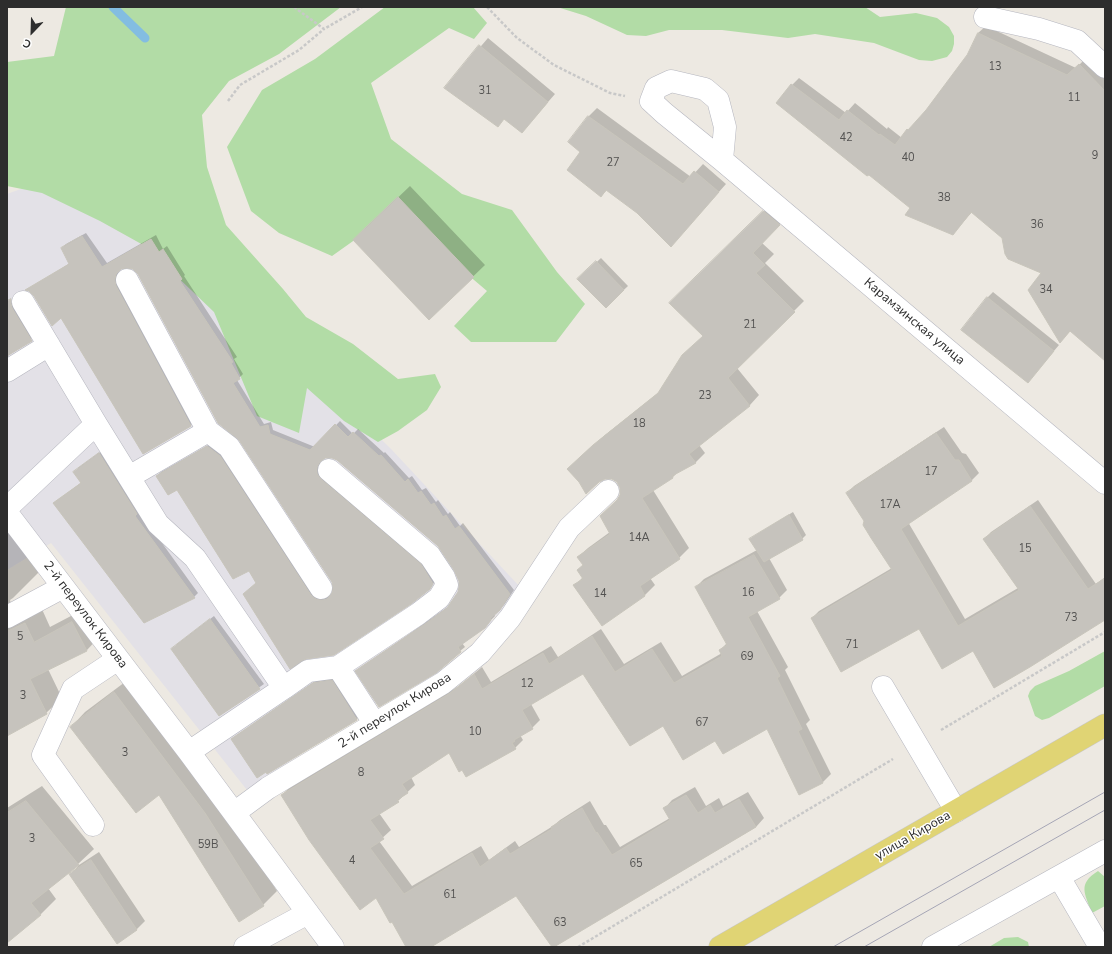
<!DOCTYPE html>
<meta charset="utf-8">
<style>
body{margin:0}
#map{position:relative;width:1112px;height:954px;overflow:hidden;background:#ede9e2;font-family:"Nunito Sans",sans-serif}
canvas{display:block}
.frame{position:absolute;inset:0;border:8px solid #2d2d2d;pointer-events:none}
.north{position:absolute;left:12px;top:12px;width:40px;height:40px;-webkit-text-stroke:3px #fff;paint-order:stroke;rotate:203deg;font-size:11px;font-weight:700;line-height:16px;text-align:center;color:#2d2d2d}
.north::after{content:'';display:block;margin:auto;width:14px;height:18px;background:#2d2d2d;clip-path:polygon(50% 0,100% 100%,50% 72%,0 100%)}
</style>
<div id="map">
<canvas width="1112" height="954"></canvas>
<div class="frame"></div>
<div class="north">С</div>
</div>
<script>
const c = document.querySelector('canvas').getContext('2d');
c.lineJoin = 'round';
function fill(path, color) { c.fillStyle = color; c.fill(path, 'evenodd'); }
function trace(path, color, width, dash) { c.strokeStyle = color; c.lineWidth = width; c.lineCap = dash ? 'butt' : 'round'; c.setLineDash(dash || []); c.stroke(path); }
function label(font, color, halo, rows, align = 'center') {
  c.font = font + ' "Nunito Sans",sans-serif'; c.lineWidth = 3; c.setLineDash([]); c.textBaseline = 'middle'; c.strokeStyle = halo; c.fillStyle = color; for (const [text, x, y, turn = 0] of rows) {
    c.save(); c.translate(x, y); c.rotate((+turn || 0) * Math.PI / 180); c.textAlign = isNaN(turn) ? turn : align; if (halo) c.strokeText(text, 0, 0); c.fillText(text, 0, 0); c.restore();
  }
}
fill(new Path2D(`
 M98 161 392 450 521 588 515 601 491 619 493 623 436 663 442 671 417 689 412 680 247 790 51 543 7 570V194Z`), '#e3e1e7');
fill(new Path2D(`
 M66 7H341L279 54 229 81 202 115 207 167 226 225 283 289 306 317 353 344 398 379 435 374 441 387 427 410 398 431 378 442 344 421 307 388 299 433 257 416 214 312 145 246 100 221 42 193 7 186V62L54 56Z
 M385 7H473L487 23 474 39 449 28 371 83 391 139 462 194 512 210 557 272 585 304 556 342H471L454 326 487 291 394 212 332 256 279 233 251 211 227 147 262 90 315 59Z
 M557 7H865L880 17 916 13 937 18 949 27 954 36V44L952 51 947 57 932 61 919 60 874 43 815 34 788 38 722 30H669L646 36 627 35 586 16Z
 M1105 651V686L1049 718 1042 720 1035 716 1028 696 1030 691 1035 686 1069 671Z
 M1098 871 1105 877V906L1092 913C1085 894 1077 884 1098 871Z
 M1018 937 1028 942 1029 947H989L1004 938Z`), '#b2dca6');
fill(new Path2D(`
 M986 26 1076 68 1087 57 1105 76V359L1071 330 1060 342 1043 272 1003 237 972 212 953 234 912 208 792 85 799 78 846 113 855 103 887 129 888 127 902 138 926 111 968 55 978 33Z
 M488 38 555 94 522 132 505 118 445 88Z
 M597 108 691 177 703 164 726 184 679 237 637 212 607 190 601 196 582 151 570 142 589 116Z
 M410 186 485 265 429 319 365 229Z
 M774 202 789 215 762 243 774 254 765 263 804 301 737 368 759 395 750 405 699 445 705 453 695 463 678 472 673 477 653 490 689 548 679 558 650 578 655 585 645 595 602 624 574 586 583 577 584 565 578 557 588 548 610 532 618 499 621 495V488L618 481 578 459 605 435 662 390 704 336 680 293Z
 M86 233 107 263 156 235 163 249 167 246 185 275 184 276 237 357 234 359 243 374 237 380 264 424 271 422 273 430 315 447 340 421 353 434 358 429 384 453 385 452 409 478 412 476 422 490 426 488 436 502 438 500 448 514 450 512 460 526 463 523 514 590 504 605 494 614 495 616 488 623 462 643 465 647 460 651 357 671 449 606 459 592 460 581 455 570 439 546 338 460 332 457H325L320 462 321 469 424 560 437 579 429 589 333 654 257 583 249 570 177 488 157 476 161 472 212 443 224 452 327 597 332 595 334 587 333 581 139 273 134 268 128 267 120 269 118 275 195 421 191 425 62 317 33 287 70 263 62 248 66 244Z
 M601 258 628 286 606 307 579 279Z
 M993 292 1059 345 1033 376 987 298Z
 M15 300 35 336 7 356V306Z
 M944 427 962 453 966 454 979 473 972 480 908 522 965 619 1018 588 984 539 991 532 1038 500 1096 584 1105 577V618L974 650 919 628 812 618 819 611 892 568 865 520 847 493 854 486Z
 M103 450 139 511 198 593 194 597 54 503 82 482 78 468Z
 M7 511 44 567 13 598 10 600 12 607H41L50 627 88 607 102 634 87 650 48 669 62 698 46 713 7 735Z
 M793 512 806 535 802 539 769 558 787 590 779 598 757 611 788 667 785 670 810 720 806 724 831 774 823 782 800 793 767 728 716 740 664 724 583 673 531 704 540 720 532 728 520 735 523 740 515 748 449 751 411 777 415 785 398 801 379 813 391 830 379 841 412 886 481 846 489 860 515 841 519 847 553 826 560 820 590 801 604 825H606L620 847 670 818 664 809 672 800 695 787 706 806 719 798 723 806 748 792 764 818 756 827 553 947 516 895 429 947H408L392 920 376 897 282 795 290 787 459 686 482 667 491 682 551 646 558 657 601 629 624 664 661 642 682 676 722 653 720 650 727 643 696 587 704 579 757 550 750 540 754 536Z
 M214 616 264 684 220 715 176 645Z
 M336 677 361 715 357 719 267 773 232 739 318 679Z
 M129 679 219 798 277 891 263 905 160 794 71 727 85 712Z
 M42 786 94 849 78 864 48 888 56 899 41 914 7 942V808Z
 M99 852 145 921 137 929 117 942 71 874 79 865Z`), '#0003');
trace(new Path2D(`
 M113 7 145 38`), '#83bde1', 9);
const building = new Path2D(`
 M978 33 1067 75 1079 64 1105 91V361L1070 331 1060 343 1028 290 1041 273 1008 259 1005 254 1002 238 971 212 953 235 905 215 910 208 869 175 867 176 776 103 791 84 839 120 847 110 879 135 880 134 895 145 907 129 908 130 926 110 967 55Z
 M479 45 548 102 522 133 504 119 498 127 444 88Z
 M588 116 683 184 694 171 719 192 671 247 637 213 606 190 601 197 567 170 580 152 568 142Z
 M398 197 474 277 429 320 353 240Z
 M763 211 780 225 753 253 765 265 756 273 795 312 728 378 750 406 689 454 696 463 672 476 673 478 642 498 680 559 640 586 645 596 602 626 573 585 583 579 577 570 583 565 577 557 610 534 600 516 617 500 620 495V488L617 482 612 479H605L599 482 586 494 579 482 567 469 593 445 658 393 682 355 703 336 669 303Z
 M82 236 102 267 151 239 159 252 163 249 182 279 180 281 233 362 231 363 240 379 233 383 260 427 268 425 270 434 310 450 335 424 348 437 353 432 379 456 381 455 405 482 408 479 418 493 421 491 431 505 434 503 443 517 446 515 455 529 459 526 510 594 500 610 490 619 491 620 485 628 458 647 461 652 436 673 379 707 355 671 425 624 447 608 458 592 459 587V581L454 570 438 546 337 460 332 458H325L320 462 317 467V474L321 479 421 564 433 584 430 589 411 604 334 655 306 659 290 669 243 594 256 583 249 571 233 579 177 490 168 495 156 476 207 446 220 456 311 595 316 599 322 600 327 599 332 593 333 587 332 582 239 440 218 423 138 274 133 269 127 268 121 269 116 274 115 280 116 286 191 426 143 454 61 318 52 326 34 296 29 291 25 290 69 264 61 248Z
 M596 261 624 290 606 308 577 279Z
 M987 297 1054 351 1028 383 961 330Z
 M11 299V303L12 308 32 341 7 356V301Z
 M936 433 955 460H959L972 481 901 529 958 626 1019 590 983 539 1030 506 1088 589 1105 578V620L1030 667 994 688 973 651 942 669 919 629 841 672 811 618 892 570 871 538 863 525 864 521 846 493Z
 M99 453 137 514 135 516 195 598 144 623 53 503 81 483 73 472Z
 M789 515 803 540 764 562 749 539Z
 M754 555 780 599 748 617 780 676 777 678 802 729 798 731 823 783 799 795 767 729 723 754 715 741 683 760 663 726 630 746 583 674 522 710 533 729 514 740 515 741 512 743 516 749 466 777 462 770 459 772 449 753 402 784 408 793 397 800 399 802 370 820 384 839 370 848 404 894 472 853 480 867 506 848 510 854 552 829 551 827 582 808 596 833 597 832 612 855 670 820 663 808 686 795 698 813 710 805 715 813 739 799 756 827 554 947H552L516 896 431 947H406L392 922 390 923 376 898 360 910 309 840 281 795 449 694 474 674 482 689 543 653 549 664 592 636 615 672 652 649 674 683 722 656 719 650 727 645 695 587Z
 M210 619 260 689 219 716 171 649Z
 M72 622 87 651 30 679 47 714 7 736V629L8 631 25 623 34 642Z
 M332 680 357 720 267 774 266 772 257 778 231 739 313 683Z
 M114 692 205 813 264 906 239 922 159 795 136 813 70 727Z
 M26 801 79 865 31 903 41 915 7 943V813Z
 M91 860 137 930 117 944 69 874Z`);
fill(building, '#c6c3bd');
trace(building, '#c8c5bb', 1);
const minor = new Path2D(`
 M985 17 1039 29 1077 41 1105 67
 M722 160 725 127 718 100 705 89 671 81 656 88 651 101 664 113 722 160 1105 483
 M127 280 208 431 229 447 321 588
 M23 302 96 424 158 524 195 558 284 688 189 752
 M7 371 49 345
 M129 477 208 431
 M7 508 96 424
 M7 513 189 752 333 947
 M7 617 63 587
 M338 667 375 724
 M883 687 956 811
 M284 688 308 671 338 667 418 614 439 598 447 585 444 577 430 556 329 470
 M234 813 268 788 443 683 480 653 510 618 569 528 608 491
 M93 825 43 755 73 689 118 659
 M1059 877 1100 947
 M245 947 308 913
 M933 947 1105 851`);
const major = new Path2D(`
 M720 947 1105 725`);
trace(minor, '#b5b6bf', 23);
trace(major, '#c8c8c8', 23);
trace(new Path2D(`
 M294 7 324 29 362 7
 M487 7 517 38 554 65 610 93 625 96
 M228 101 240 85 299 50 324 29
 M941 730 1105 632
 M578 947 893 759`), '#c8c8c8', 2.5, [3, 2]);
trace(minor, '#fff', 22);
trace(major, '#e0d474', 22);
trace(new Path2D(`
 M833 947 1105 792
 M864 947 1105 810`), '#a5a5b5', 1);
label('11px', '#535251', null, [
 ["13",995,67],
 ["31",485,91],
 ["11",1074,98],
 ["42",846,138],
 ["9",1095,156],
 ["40",908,158],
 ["27",613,163],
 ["38",944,198],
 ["36",1037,225],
 ["34",1046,290],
 ["21",750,325],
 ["23",705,396],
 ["18",639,424],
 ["17",931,472],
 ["17А",890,505],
 ["14А",639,538],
 ["15",1025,549],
 ["16",748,593],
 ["14",600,594],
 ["73",1071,618],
 ["5",20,637],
 ["71",852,645],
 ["69",747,657],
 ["12",527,684],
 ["3",23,696],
 ["67",702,723],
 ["10",475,732],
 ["3",125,753],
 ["8",361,773],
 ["3",32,839],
 ["59В",208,845],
 ["4",352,861],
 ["65",636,864],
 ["61",450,895],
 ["63",560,923]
]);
label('13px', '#2d2d2d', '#fff', [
 ["Карамзинская улица",914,322,40],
 ["2-й переулок Кирова",85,615,53],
 ["2-й переулок Кирова",395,711,-32],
 ["улица Кирова",913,836,-30]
]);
</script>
